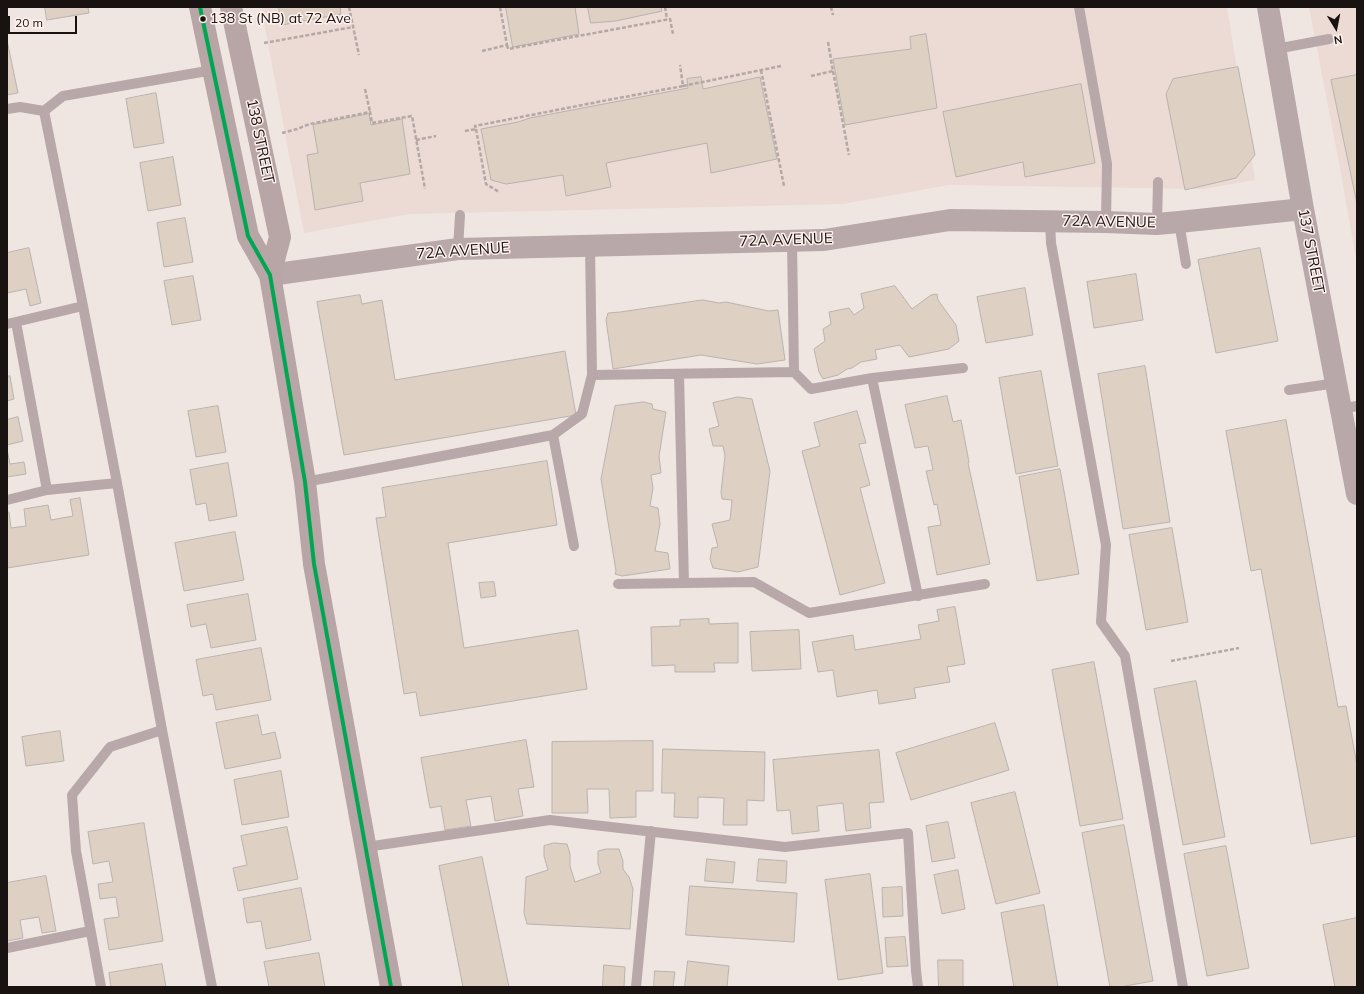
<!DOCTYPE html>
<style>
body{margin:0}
#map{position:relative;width:1364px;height:994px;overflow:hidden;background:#efe6e2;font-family:Mulish,sans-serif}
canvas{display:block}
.frame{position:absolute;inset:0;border:8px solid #181311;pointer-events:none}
.north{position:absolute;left:1316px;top:8px;width:40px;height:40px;-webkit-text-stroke:3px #fff1ed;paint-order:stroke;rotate:170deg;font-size:11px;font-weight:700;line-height:16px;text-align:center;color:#181311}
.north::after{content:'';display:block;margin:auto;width:14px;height:18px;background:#181311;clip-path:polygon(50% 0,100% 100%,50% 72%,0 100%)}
.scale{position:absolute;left:8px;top:16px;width:69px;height:18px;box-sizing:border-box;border:2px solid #181311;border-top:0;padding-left:5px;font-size:12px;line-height:14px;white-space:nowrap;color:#181311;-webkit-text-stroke:3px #fff1ed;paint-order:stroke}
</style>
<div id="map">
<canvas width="1364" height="994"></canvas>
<div class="frame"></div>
<div class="north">N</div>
<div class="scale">20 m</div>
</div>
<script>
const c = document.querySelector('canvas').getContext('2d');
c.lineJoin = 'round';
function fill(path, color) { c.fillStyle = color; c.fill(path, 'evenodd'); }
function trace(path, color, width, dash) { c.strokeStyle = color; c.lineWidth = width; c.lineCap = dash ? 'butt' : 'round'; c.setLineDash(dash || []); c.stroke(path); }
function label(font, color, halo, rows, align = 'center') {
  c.font = font + ' Mulish,sans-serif'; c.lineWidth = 3; c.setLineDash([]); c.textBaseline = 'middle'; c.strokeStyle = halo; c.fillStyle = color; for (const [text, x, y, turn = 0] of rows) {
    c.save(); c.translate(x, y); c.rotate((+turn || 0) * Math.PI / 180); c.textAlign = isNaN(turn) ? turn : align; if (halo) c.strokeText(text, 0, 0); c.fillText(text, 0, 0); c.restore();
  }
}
fill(new Path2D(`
 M261 7H1227L1255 180 1204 189 949 185 843 204 409 214 304 233Z
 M1309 7H1357V264L1339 163Z`), '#ecdad4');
const building = new Path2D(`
 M45 7H88L89 13 47 20Z
 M279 7H340L341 14 282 25Z
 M506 7H575L579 34 513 47Z
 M588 7H661L662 11 616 21 591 23Z
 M926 34 937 108 845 125 833 59 911 49 910 37Z
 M7 40 18 93 7 95Z
 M1238 67 1255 155 1236 178 1185 190 1166 94 1173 79Z
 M1357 75V204L1331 80Z
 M701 77 703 89 760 77 777 159 711 173 707 143 606 163 611 187 566 196 563 175 506 184 491 180 481 129 518 122 530 118 688 88 687 79Z
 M1081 84 1095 163 1025 177 1023 162 956 177 943 112Z
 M156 93 164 143 134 148 126 99Z
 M369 114 371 125 402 119 410 174 360 183 363 201 315 210 307 155 318 153 313 125Z
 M173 157 181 205 148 211 140 163Z
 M185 218 193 262 164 267 157 223Z
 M29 248 41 303 30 306 26 289 7 293V253Z
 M1260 248 1278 341 1216 353 1198 260Z
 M1136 274 1143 320 1094 328 1087 282Z
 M193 276 201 320 172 325 164 281Z
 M895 286 912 309 931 295 937 294 938 300 956 325 959 341 949 349 909 357 900 345 875 350 877 359 861 362 852 368 847 369 838 375 823 379 819 372 814 349 825 341 823 329 831 324 829 312 849 308 854 315 864 308 861 294Z
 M1025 288 1033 335 986 343 977 297Z
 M360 295 362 304 382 300 395 380 565 351 576 415 344 455 317 302Z
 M703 300 719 303 726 302 769 311 778 310 785 360 757 364 701 355 613 369 606 320 608 313 620 312Z
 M1145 366 1170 522 1123 529 1098 374Z
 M1041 371 1058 466 1016 474 999 378Z
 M10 376 14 399 7 401V377Z
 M947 396 953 422 961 420 969 462 968 463 990 564 937 575 928 527 941 525 937 504 934 505 926 471 933 470 928 446 915 448 905 405Z
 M738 397 752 399 770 471 758 567 738 572 713 568 710 559 712 548 718 547 712 524 730 520 732 500 722 499 721 492 725 456 723 446H713L709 429 719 426 713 403Z
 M644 402 652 404 653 409 666 412 659 456 661 473 651 475 653 488 650 506 658 508 660 524 655 551 668 553 670 569 622 576 615 574 616 571 601 479 615 406Z
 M218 406 226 452 196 457 188 411Z
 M857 411 866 443 859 444 870 485 860 488 885 583 840 595 802 451 820 446 814 423Z
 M18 417 23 441 7 445V420Z
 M1286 420 1338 707 1346 706 1357 765V836L1311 844 1261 569 1251 571 1226 431Z
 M7 449 10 464 24 462 26 474 7 477Z
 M547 461 557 525 448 543 464 648 578 630 587 689 420 716 416 692 404 694 376 518 386 517 382 488Z
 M228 463 237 516 209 521 206 503 196 505 190 470Z
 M1060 469 1079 574 1037 581 1019 477Z
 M80 498 89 555 7 568V512H9L11 528 26 526 24 509 48 505 51 520 73 516 70 500Z
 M1172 528 1188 622 1146 630 1129 535Z
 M235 532 244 580 184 591 175 543Z
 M494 582 496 596 481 598 479 583Z
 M248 594 256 640 211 648 206 624 191 627 187 605Z
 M955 607 965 664 947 667 950 682 914 688 916 698 879 704 877 690 837 697 833 670 818 672 812 642 853 635 855 650 921 639 918 625 939 621 937 610Z
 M709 619V624L738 623V663H714L715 672H675V665L652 666 651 627 680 626V620Z
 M799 630 801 669 752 671 750 632Z
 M261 648 271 700 216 710 213 694 203 696 196 660Z
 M1094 662 1123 819 1080 826 1052 670Z
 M1196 681 1225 837 1183 845 1154 689Z
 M258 715 262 735 275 732 281 758 225 769 216 723Z
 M995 723 1009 770 911 800 896 753Z
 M60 731 64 761 26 766 22 737Z
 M526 740 534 787 518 789 523 816 495 821 491 796 466 800 471 826 445 830 441 806 430 808 421 758Z
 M653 741V791H636V817L610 818 609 789H587L588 813H552V742Z
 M663 749 765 752 764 801 747 800V825H723L724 798 698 797V818L674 817 675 793H662Z
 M879 750 884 802 869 803 871 828 846 831 843 803 817 806 819 831 792 834 790 810 777 811 773 760Z
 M281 771 289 817 242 825 234 780Z
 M1015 792 1040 893 996 904 971 803Z
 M948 822 955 858 932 862 926 826Z
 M144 823 163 941 109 950 104 919 119 917 116 897 100 899 98 884 113 882 109 861 93 864 88 832Z
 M1124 825 1153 981 1120 987H1110L1082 833Z
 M287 827 298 879 238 891 233 868 247 865 241 836Z
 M554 843 567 844 570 854V866L575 882 601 873 598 864V851L606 849H619L623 861V869L629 877 633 889 630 929 527 924 524 913 526 877 548 870 544 856V846Z
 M1226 846 1249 968 1207 976 1184 854Z
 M482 857 509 987H463L439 866Z
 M707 859 735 862 733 883 705 881Z
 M759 859 787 861 786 883 757 881Z
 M958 870 965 909 942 914 934 875Z
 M870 874 883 973 838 980 825 880Z
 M46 876 56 931 42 933 39 917 20 920 23 938 7 941V883Z
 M690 886 797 893 794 942 686 935Z
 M902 887 903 916 883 917 882 888Z
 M301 888 311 940 266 949 261 921 247 923 243 899Z
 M1044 905 1058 987H1014L1001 913Z
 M1357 918V987H1335L1323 925Z
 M905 937 908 966 887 967 885 938Z
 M319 953 325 987H269L264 962Z
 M938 960H963V987H939Z
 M688 961 729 966 727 987H685Z
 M162 964 166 987H111L109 973Z
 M604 965 625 967 624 987H603Z
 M655 971 675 972 673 987H654Z`);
fill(building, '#ded0c2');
trace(building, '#b9b3af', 1);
trace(new Path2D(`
 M349 7 359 55
 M665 7 667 19
 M831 7 833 15
 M264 43 353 27
 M507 45 508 49 670 19 673 34
 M482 51 507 45 500 7
 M761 70 784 186
 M833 71 849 155
 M811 76 833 71 828 42
 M683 86 781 66
 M365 89 370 112
 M476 129 486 184 499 192
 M465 131 476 129 475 126 608 100 683 86 680 65
 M282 133 297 129 310 124 370 112 372 123 412 116 425 189
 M416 140 436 136
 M1171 661 1239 648`), '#b4a8a7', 2.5, [4, 2]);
trace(new Path2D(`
 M1079 7 1107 164 1106 222
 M1276 49 1329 39
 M7 109 20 107 44 111 83 306 7 324
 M44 111 63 96 213 70
 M1050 221 1051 243 1106 545 1101 622 1125 656 1183 987
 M1179 222 1186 264
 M1157 224 1158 182
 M792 241 794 372 811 389 872 378 963 368
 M458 249 460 215
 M83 306 117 483
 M16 322 47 490
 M679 374 684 583
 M592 375 794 372
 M872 378 918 596
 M1289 390 1336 383
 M1341 409 1357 406
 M553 435 574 546
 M305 482 553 435 582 414 592 375 590 245
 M7 500 47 490 117 483 162 730 212 987
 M618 584 754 582 809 613 985 584
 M366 847 550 820 785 847 908 833 916 971 918 987
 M7 948 90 931
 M101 987 76 851 72 795 110 747 162 730
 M636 987 651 831`), '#b8a8a9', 10);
trace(new Path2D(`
 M1268 7 1303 209 1357 494
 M270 275 458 249 824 240 950 220 1106 222 1157 224 1179 222 1303 209`), '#b8a8a9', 22);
trace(new Path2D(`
 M200 7 248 236 270 275 305 482 314 564 391 987
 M231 7 280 237 270 275`), '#b8a5a6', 22);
trace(new Path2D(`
 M200 7 248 236 270 275 305 482 314 564 391 987`), '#00a651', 4);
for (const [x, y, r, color] of [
 [203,19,3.5,"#181311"]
]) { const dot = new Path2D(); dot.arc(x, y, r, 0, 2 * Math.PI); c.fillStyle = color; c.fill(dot); trace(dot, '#fff1ed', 1.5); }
label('14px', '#181311', '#fff1ed', [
 ["138 St (NB) at 72 Ave",210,19]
], 'left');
label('15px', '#181311', '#fff1ed', [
 ["138 STREET",260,141,78],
 ["72A AVENUE",1109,222,1],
 ["72A AVENUE",786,240,-2],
 ["72A AVENUE",463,251,-4],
 ["137 STREET",1311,251,79]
]);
</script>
